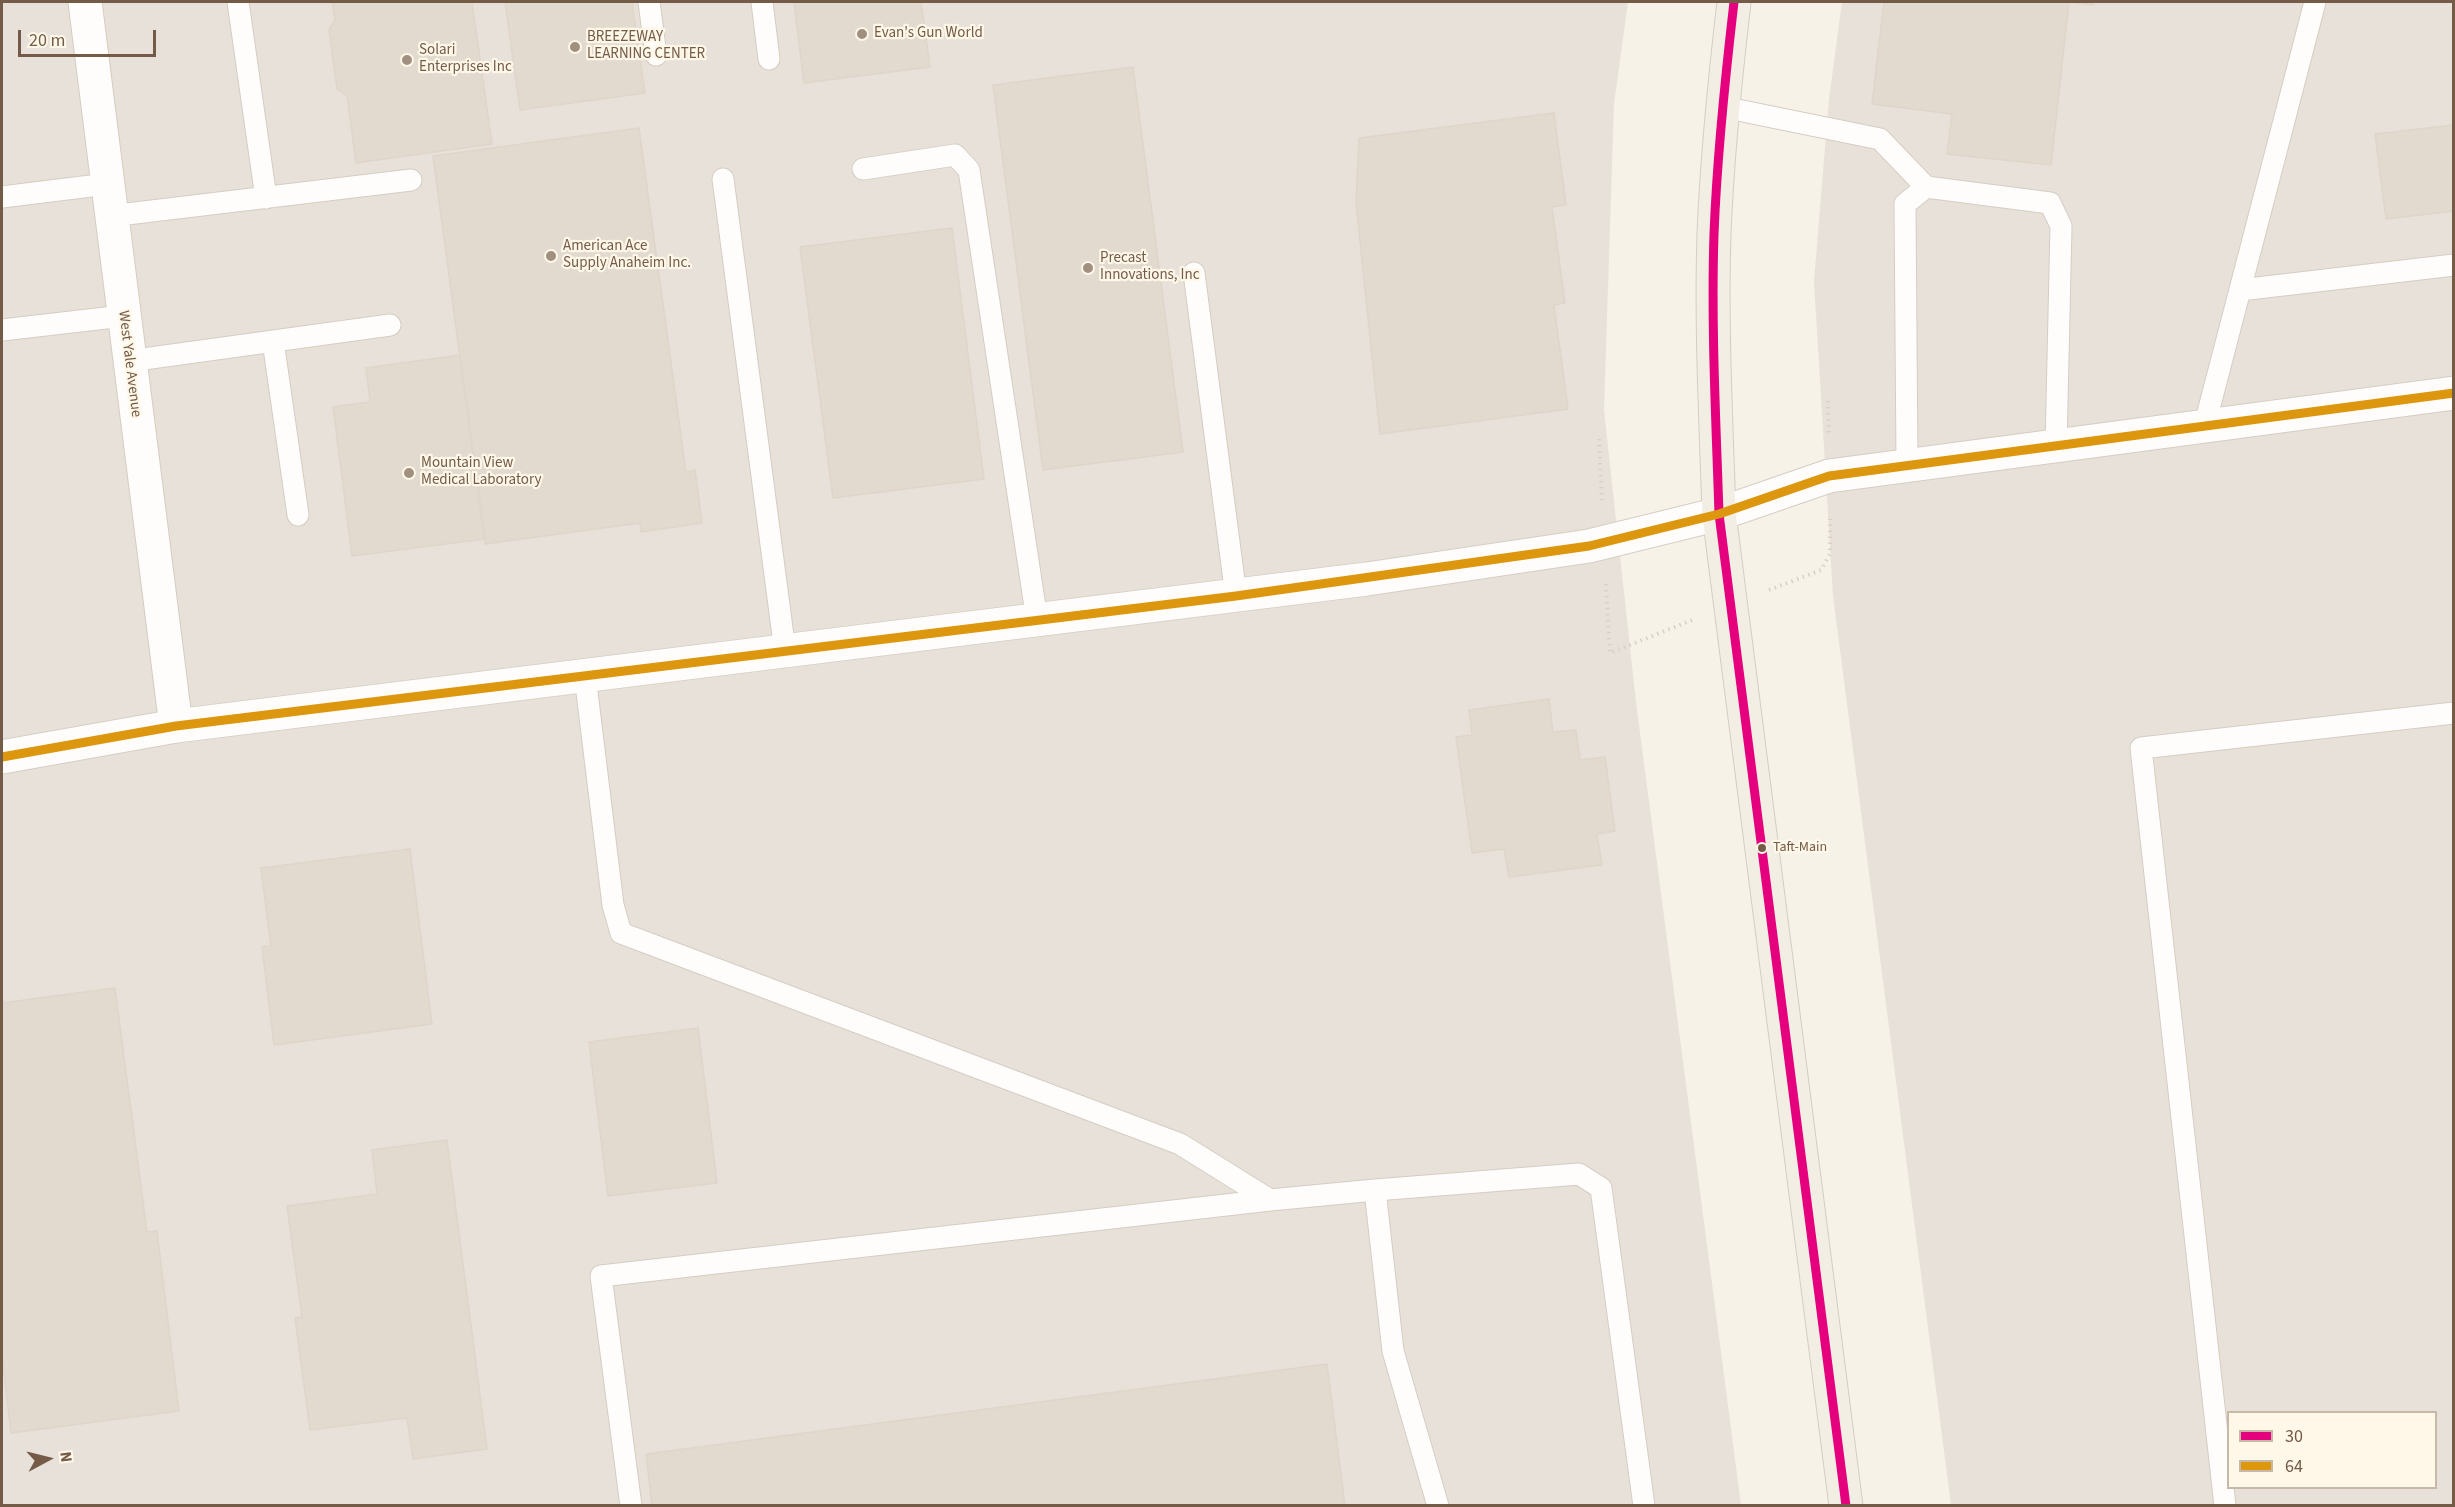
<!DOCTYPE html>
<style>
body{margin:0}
#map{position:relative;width:2455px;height:1507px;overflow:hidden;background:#f6f2e8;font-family:"Source Sans 3",sans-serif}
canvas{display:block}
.frame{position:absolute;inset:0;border:3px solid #735b48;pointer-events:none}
.legend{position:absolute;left:2227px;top:1411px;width:210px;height:78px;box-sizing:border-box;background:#fff7e8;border:2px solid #c7b9a8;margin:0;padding:8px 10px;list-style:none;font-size:18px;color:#735b48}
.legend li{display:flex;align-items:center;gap:12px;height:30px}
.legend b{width:30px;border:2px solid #c7b9a8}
.north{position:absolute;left:18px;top:1429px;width:60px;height:60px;-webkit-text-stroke:4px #fff7e8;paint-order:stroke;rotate:83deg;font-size:16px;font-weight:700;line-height:24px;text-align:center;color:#735b48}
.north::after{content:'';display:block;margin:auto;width:21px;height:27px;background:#735b48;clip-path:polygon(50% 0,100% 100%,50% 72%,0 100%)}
.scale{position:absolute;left:18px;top:30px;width:138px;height:27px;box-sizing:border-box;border:3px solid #735b48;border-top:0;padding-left:8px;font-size:18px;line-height:21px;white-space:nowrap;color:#735b48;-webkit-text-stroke:4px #fff7e8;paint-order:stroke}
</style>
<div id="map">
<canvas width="2455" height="1507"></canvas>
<div class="frame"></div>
<ul class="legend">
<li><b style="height:8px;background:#e5007d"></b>30</li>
<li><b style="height:8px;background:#dd970e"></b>64</li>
</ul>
<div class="north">N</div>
<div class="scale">20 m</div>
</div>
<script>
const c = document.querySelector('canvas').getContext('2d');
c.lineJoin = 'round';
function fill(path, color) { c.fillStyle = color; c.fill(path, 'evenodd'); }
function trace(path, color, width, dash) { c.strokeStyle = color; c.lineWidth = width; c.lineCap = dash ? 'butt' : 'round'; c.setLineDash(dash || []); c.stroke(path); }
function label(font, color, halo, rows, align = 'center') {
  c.font = font + ' "Source Sans 3",sans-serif'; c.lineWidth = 4.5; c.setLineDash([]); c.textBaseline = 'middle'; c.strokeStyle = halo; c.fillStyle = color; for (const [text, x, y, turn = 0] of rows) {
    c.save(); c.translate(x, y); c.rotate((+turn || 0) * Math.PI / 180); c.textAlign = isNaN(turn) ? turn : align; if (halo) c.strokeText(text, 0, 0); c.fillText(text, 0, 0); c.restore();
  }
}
fill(new Path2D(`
 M2 2H1628L1614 104 1604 410 1636 702 1741 1505 2 1506Z
 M1842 2H2453V1505H1951L1833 596 1814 281 1829 99ZM2228 1412H2436V1488H2228Z`), '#e8e1d9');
const building = new Path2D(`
 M332 2H472L492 144 356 163 347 96 337 89 329 30 335 20Z
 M505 2H632L645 93 520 110Z
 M794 2H921L930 67 804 83Z
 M1884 2H2094L2093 5 2069 2 2051 165 1947 154 1952 114 1872 104Z
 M1133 67 1183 452 1043 470 993 85Z
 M1554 113 1566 205 1552 207 1565 303 1554 305 1568 409 1380 434 1356 202 1359 138Z
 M2454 125V211L2386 219 2375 134Z
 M639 128 686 472 695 470 702 523 641 532 640 523 485 544 433 156Z
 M952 228 984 479 833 498 800 247Z
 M460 355 485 539 352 556 333 407 370 402 366 368Z
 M1549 699 1553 732 1576 730 1580 760 1605 757 1615 831 1597 834 1602 865 1509 877 1504 849 1472 853 1456 737 1472 735 1469 710Z
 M410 849 432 1024 274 1045 262 947 271 946 261 868Z
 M115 988 147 1232 157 1231 179 1411 11 1433 2 1357V1003Z
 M698 1028 717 1183 608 1196 589 1042Z
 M447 1140 487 1449 413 1459 407 1418 310 1430 295 1318 302 1317 287 1206 377 1194 372 1150Z
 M1327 1364 1345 1506H652L646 1454Z`);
fill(building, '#e2dacf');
trace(building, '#dfd5ca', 1.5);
const service = new Path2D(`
 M238 2 266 198
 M649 2 656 55
 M762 2 769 59
 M1723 107 1880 139 1926 187
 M863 169 955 155 969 170 1037 620
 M723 179 785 651
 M2 197 107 184
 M110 216 411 180
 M1194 273 1236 596
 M2240 290 2454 265
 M2 330 123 316
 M273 341 298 515
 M129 361 390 325
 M2205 424 2315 2
 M1907 464 1905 204 1926 187 2050 203 2061 226 2056 447
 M585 676 613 905 621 933 1180 1144 1270 1200 1375 1190 1393 1351 1438 1506
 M1375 1190 1579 1174 1601 1188 1644 1506
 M631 1506 601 1276 1270 1200
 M2225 1506 2141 748 2454 713`);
const minor = new Path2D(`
 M85 2 176 726
 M1719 514 1829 476 2454 393`);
const secondary = new Path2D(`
 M2 757 176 726 1367 579 1589 546 1719 514`);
const primary = new Path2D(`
 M1734 2C1725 79 1717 156 1714 234 1711 327 1716 420 1719 514L1846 1506`);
trace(service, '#d5cdc3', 23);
trace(minor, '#d5cdc3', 35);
trace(secondary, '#d6cec4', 35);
trace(primary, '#d5cdc5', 35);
trace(new Path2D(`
 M1828 401 1829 437
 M1599 439 1602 501
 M1606 584 1610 653 1692 620
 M1769 590 1821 570 1830 554V519`), '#d8d0c9', 4, [1.5, 4.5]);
trace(service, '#fefdfc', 21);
trace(minor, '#fefdfc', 33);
trace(secondary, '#fefdfc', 33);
trace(primary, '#f2eee4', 33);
trace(new Path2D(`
 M1734 2C1725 79 1717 156 1714 234 1711 327 1716 420 1719 514L1846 1506`), '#e5007d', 9);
trace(new Path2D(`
 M2 757 176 726 1236 596 1589 546 1719 514 1829 476 2454 393`), '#dd970e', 9);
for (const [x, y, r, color] of [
 [862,34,6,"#a19080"],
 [575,47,6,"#a19080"],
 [407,60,6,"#a19080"],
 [551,256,6,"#a19080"],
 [1088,268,6,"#a19080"],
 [409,473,6,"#a19080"],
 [1762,848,5,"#735b48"]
]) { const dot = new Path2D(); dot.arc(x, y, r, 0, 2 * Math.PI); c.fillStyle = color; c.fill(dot); trace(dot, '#fff7e8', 2); }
label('14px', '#735b48', '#fff7e8', [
 ["Taft-Main",1773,848]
], 'left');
label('15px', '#735b48', '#fff7e8', [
 ["Evan's Gun World",874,34],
 ["BREEZEWAY",587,38],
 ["LEARNING CENTER",587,55],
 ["Solari",419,51],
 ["Enterprises Inc",419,68],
 ["American Ace",563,247],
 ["Supply Anaheim Inc.",563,264],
 ["Precast",1100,259],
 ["Innovations, Inc",1100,276],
 ["Mountain View",421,464],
 ["Medical Laboratory",421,481]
], 'left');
label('15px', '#735b48', '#fff7e8', [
 ["West Yale Avenue",129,364,83]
]);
</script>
